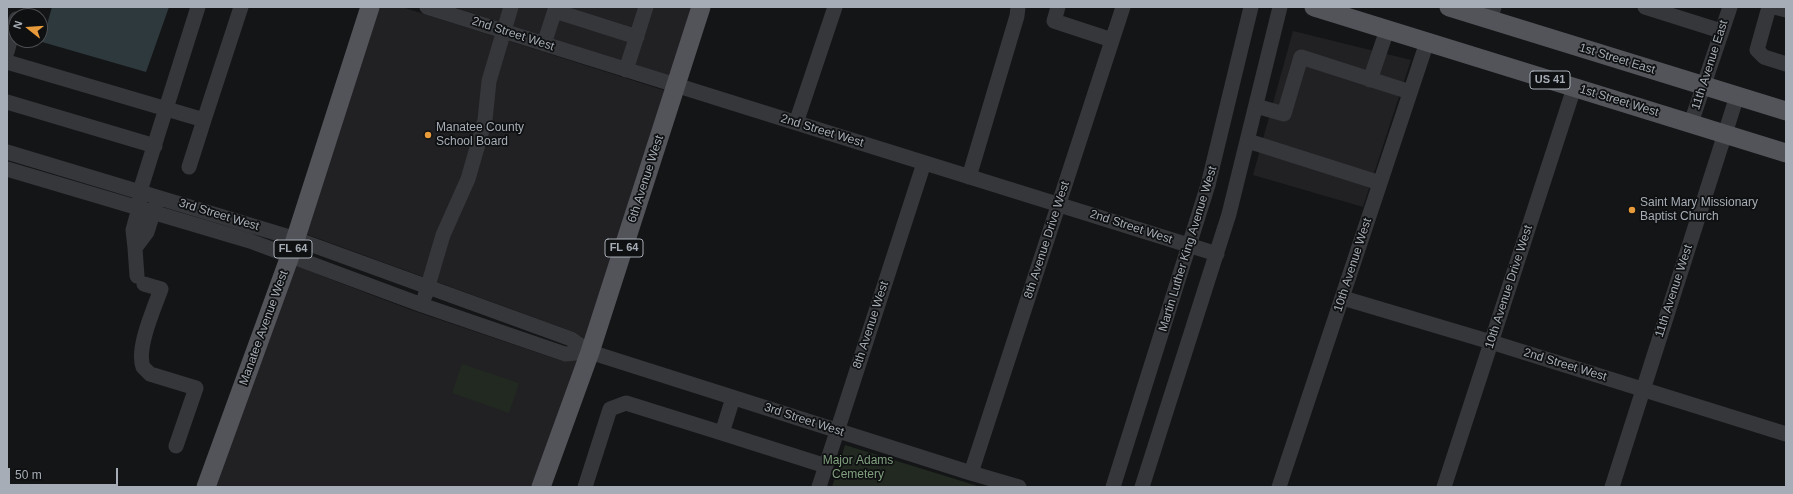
<!DOCTYPE html>
<style>
body{margin:0}
#map{position:relative;width:1793px;height:494px;overflow:hidden;background:#141516;font-family:Arial,sans-serif}
canvas{display:block}
.frame{position:absolute;inset:0;border:8px solid #a7adb6;pointer-events:none}
.north{position:absolute;left:8px;top:8px;width:40px;height:40px;box-sizing:border-box;background:#0f1011;border:1px solid #4c4f53;border-radius:50%;rotate:287deg;font-size:11px;font-weight:700;line-height:16px;text-align:center;color:#a7adb6}
.north::after{content:'';display:block;margin:auto;width:14px;height:18px;background:#e89b3a;clip-path:polygon(50% 0,100% 100%,50% 72%,0 100%)}
.scale{position:absolute;left:8px;top:468px;width:110px;height:18px;box-sizing:border-box;border:2px solid #a7adb6;border-top:0;padding-left:5px;font-size:12px;line-height:14px;white-space:nowrap;color:#a7adb6;-webkit-text-stroke:3px #0f1011;paint-order:stroke}
</style>
<div id="map">
<canvas width="1793" height="494"></canvas>
<div class="frame"></div>
<div class="north">N</div>
<div class="scale">50 m</div>
</div>
<script>
const c = document.querySelector('canvas').getContext('2d');
c.lineJoin = 'round';
function fill(path, color) { c.fillStyle = color; c.fill(path, 'evenodd'); }
function trace(path, color, width, dash) { c.strokeStyle = color; c.lineWidth = width; c.lineCap = dash ? 'butt' : 'round'; c.setLineDash(dash || []); c.stroke(path); }
function label(font, color, halo, rows, align = 'center') {
  c.font = font + ' Arial,sans-serif'; c.lineWidth = 3.5; c.setLineDash([]); c.textBaseline = 'middle'; c.strokeStyle = halo; c.fillStyle = color; for (const [text, x, y, turn = 0] of rows) {
    c.save(); c.translate(x, y); c.rotate((+turn || 0) * Math.PI / 180); c.textAlign = isNaN(turn) ? turn : align; if (halo) c.strokeText(text, 0, 0); c.fillText(text, 0, 0); c.restore();
  }
}
fill(new Path2D(`
 M379 7H402L666 91 585 339 574 332 555 325 306 234Z
 M453 7H692L671 76Z
 M1293 31 1411 60 1363 207 1253 175Z
 M296 266 411 310 562 361H578L532 487H215Z`), '#212123');
fill(new Path2D(`
 M462 364 519 383 509 413 452 393Z
 M845 445 981 487H832Z`), '#212921');
fill(new Path2D(`
 M52 7H169L146 72 42 42Z`), '#2e393e');
trace(new Path2D(`
 M427 7C690 90 954 172 1217 254
 M1058 7 1054 21 1112 40
 M1645 7 1721 31
 M1769 7 1757 50 1764 57 1786 64
 M1774 7 1786 10
 M555 11 637 37
 M1490 20 1494 7
 M544 44 556 7
 M7 52 16 19
 M7 62 204 120 241 7
 M626 70 646 7
 M1370 80 1387 30
 M7 102 155 146
 M1256 106 1284 114 1301 57 1410 92
 M796 123 835 7
 M1691 123 1730 7
 M1248 141 1380 183
 M7 152 296 239 552 332 571 339 590 352 971 473 1019 487
 M189 167 204 120
 M7 169 250 241 422 305 565 354 590 352
 M969 177 1017 16 1018 7
 M156 204 147 232 135 248 133 230 139 208 140 191 198 7
 M135 248 137 276
 M144 284 161 289C154 309 136 348 143 367L150 374 196 388 176 446
 M425 296 443 235 468 179 485 120 489 81 511 7
 M1343 298 1491 342 1786 434
 M722 433 826 466
 M971 473 1123 7
 M585 487 610 409 626 403 722 433 733 398
 M819 487 924 163
 M1113 487 1208 185 1251 7
 M1142 487 1229 214 1280 7
 M1279 487 1427 42
 M1444 487 1574 88
 M1612 487 1737 96`), '#36373b', 15);
trace(new Path2D(`
 M1314 7 1786 153
 M1449 7 1786 111
 M206 487 290 256 370 7
 M541 487 590 352 701 7`), '#52545a', 19);
for (const [x, y, r, color] of [
 [428,135,4,"#e89b3a"],
 [1632,210,4,"#e89b3a"]
]) { const dot = new Path2D(); dot.arc(x, y, r, 0, 2 * Math.PI); c.fillStyle = color; c.fill(dot); trace(dot, '#0f1011', 1.5); }
for (const [x, y, w] of [
 [1550,80,40],
 [624,248,38],
 [293,249,38]
]) { const box = new Path2D(); box.roundRect(x - w / 2, y - 9, w, 18, 3); c.fillStyle = '#0f1011'; c.fill(box); trace(box, '#a7adb6', 1); }
label('bold 11px', '#a7adb6', null, [
 ["US 41",1550,80],
 ["FL 64",624,248],
 ["FL 64",293,249]
]);
label('12px', '#a7adb6', '#0f1011', [
 ["2nd Street West",513,34,18],
 ["1st Street East",1617,59,17],
 ["11th Avenue East",1710,65,-72],
 ["1st Street West",1619,101,17],
 ["2nd Street West",822,131,17],
 ["6th Avenue West",646,179,-72],
 ["3rd Street West",219,215,17],
 ["2nd Street West",1131,227,18],
 ["8th Avenue Drive West",1047,240,-72],
 ["Martin Luther King Avenue West",1188,249,-73],
 ["10th Avenue West",1353,265,-72],
 ["10th Avenue Drive West",1509,287,-72],
 ["11th Avenue West",1674,291,-72],
 ["8th Avenue West",871,325,-72],
 ["Manatee Avenue West",264,328,-70],
 ["2nd Street West",1565,365,17],
 ["3rd Street West",804,420,18]
]);
label('12px', '#a7adb6', '#0f1011', [
 ["Manatee County",436,128],
 ["School Board",436,142],
 ["Saint Mary Missionary",1640,203],
 ["Baptist Church",1640,217]
], 'left');
label('12px', '#80a07f', '#0f1011', [
 ["Major Adams",858,461],
 ["Cemetery",858,475]
]);
</script>
